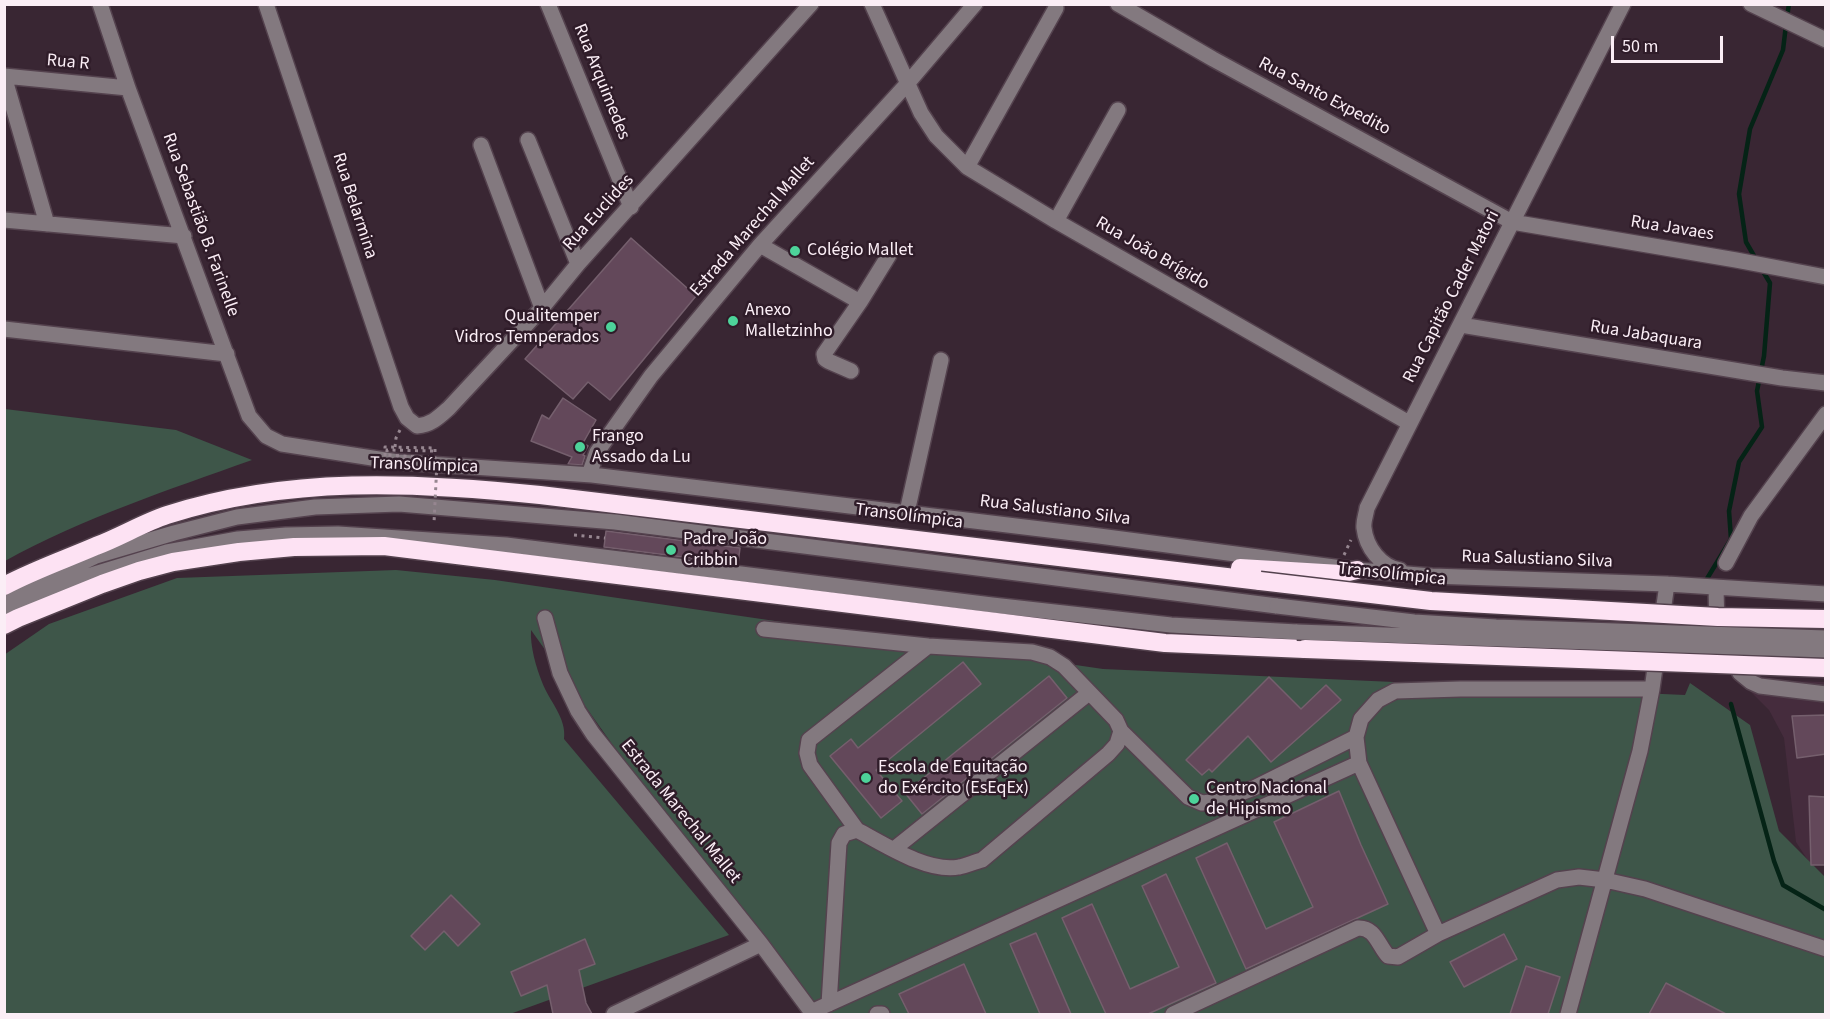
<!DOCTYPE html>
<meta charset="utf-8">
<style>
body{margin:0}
#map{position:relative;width:1830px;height:1019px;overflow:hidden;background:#392633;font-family:"Source Sans 3",sans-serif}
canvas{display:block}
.frame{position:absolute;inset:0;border:6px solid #fbeef6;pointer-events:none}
.scale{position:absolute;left:1611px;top:36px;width:112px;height:27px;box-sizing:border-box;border:3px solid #fbeef6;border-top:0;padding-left:8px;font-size:18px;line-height:21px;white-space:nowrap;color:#fbeef6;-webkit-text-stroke:4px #2f1c29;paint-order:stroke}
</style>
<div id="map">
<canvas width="1830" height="1019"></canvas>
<div class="frame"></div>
<div class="scale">50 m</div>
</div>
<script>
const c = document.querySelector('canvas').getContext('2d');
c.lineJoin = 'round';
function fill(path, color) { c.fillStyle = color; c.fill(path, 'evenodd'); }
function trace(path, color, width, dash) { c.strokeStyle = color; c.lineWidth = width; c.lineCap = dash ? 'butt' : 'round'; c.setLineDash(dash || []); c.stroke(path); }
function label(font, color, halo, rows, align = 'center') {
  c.font = font + ' "Source Sans 3",sans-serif'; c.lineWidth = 5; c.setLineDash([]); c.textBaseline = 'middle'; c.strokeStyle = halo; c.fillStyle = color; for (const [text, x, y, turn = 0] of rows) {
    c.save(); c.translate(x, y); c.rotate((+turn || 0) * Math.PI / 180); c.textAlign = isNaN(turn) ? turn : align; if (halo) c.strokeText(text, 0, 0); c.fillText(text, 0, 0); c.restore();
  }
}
fill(new Path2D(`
 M1751 680 1825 682V866L1811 865 1796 842 1784 738 1769 710 1750 691Z`), '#452c3d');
fill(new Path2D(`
 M5 409 176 430 252 460C168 490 83 518 5 561Z
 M396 570 495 580 1103 669 1685 695 1690 683 1750 725 1779 831 1825 877V1014H804L531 630C530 646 536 667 542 682 549 701 567 718 564 739L729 935 510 1014H5L4 655 49 624 177 578Z`), '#3e5649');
trace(new Path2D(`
 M1787 17 1789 4
 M1757 261 1746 242 1739 194 1750 129 1783 50 1786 25
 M1705 582 1731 539 1729 511 1739 462 1762 427 1757 391 1764 356 1770 283 1761 268
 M1731 704 1774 861 1783 885 1826 910`), '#052316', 4.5);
const building = new Path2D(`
 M631 238 696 296 610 400 588 382 573 399 525 359Z
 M563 398 596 420 583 443 588 446 583 455 585 456 582 465 568 464 572 457 531 441 542 415 549 419Z
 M606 531 740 548 738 564 604 547Z
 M963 662 981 684 876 770 902 801 881 818 830 756 851 739 858 748Z
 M1049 676 1067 698 922 814 905 793Z
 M1269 677 1301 709 1326 685 1341 700 1271 762 1248 736 1212 772 1209 769 1202 775 1186 760Z
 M1826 715V754L1797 758 1792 716Z
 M1339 791 1361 845 1388 904 1246 969 1196 858 1227 843 1266 929 1313 907 1274 822Z
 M1809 796 1826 797V865H1811Z
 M1166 874 1216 983 1148 1014H1106L1062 918 1092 904 1130 989 1179 967 1142 886Z
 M451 895 480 924 458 946 444 931 425 950 411 936Z
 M1036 933 1071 1014H1040L1010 944Z
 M1504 934 1517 959 1464 987 1450 962Z
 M585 939 595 964 579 970 586 1003 592 1014H553L547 985 521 996 511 972Z
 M964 964 986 1014H909L899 994Z
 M1526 966 1560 977 1548 1014H1510Z
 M1666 983 1726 1014H1649Z`);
fill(building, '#63485a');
trace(building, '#755f6d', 1.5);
const minor = new Path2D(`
 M100 4 128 88 249 416 266 436 282 444 398 462 592 475 1099 536 1357 570 1432 576 1667 584 1826 594
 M266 4 401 407 407 418 417 426C431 425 439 417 449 408L542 308 578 264 811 4
 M548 4 631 207
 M872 4 921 113 936 136 967 167 1056 221 1409 423
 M1118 4 1213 59 1512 222 1736 260 1826 277
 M1751 4 1826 40
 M4 76 47 224
 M4 76 128 88
 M528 140 578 264
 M481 145 542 308
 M967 167 1056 8
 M4 220 184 236
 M1056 221 1118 110
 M760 245 860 302 889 255
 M1461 325 1782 378 1826 383
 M4 329 227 354
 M851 371 828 361 825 359 824 354 860 302
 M592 475 591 469 597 452 651 376 760 245 907 84 975 4
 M907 512 941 360
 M1726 563 1751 516 1826 414
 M1400 570C1381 567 1366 547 1364 528 1363 522 1366 515 1367 508L1623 4
 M1716 588 1717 629 1740 673 1751 682 1760 686 1826 694
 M4 600 96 556 174 533 237 517 315 507 399 504 615 522 1277 606
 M4 612 65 583 167 552 238 539 286 535 338 534 506 545 992 605 1171 625 1297 632
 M545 618 560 673 578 711 593 734 761 944 813 1014
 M764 629 928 646 1032 652 1050 657 1064 666 1116 720 1121 731 1117 744 1108 754 982 860C974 862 966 866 959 867 927 873 884 844 857 830L844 834 839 843 829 1004
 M1121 731 1188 797 1202 803 1220 801 1254 788 1356 737
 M857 830 810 765 807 753 809 740 928 646
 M894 849 1089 693
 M1438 934 1359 763 1356 737 1361 719 1378 700 1395 691 1460 689H1652
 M811 1012 1359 763
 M614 1014 761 944
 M877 1014H882
 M1173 1014 1358 928C1375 927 1378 945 1388 956L1398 957 1438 934 1557 880 1579 877 1605 880 1645 889 1826 949
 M1568 1014 1640 751 1652 689 1667 584`);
const highway = new Path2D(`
 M1240 568 1340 574 1357 570
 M4 586C34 570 66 559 96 546 120 537 143 523 167 515 288 476 415 482 540 495L1260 581
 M4 625 18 618 102 584 139 571 173 562 239 552 294 547 384 546 1165 643 1305 649`);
trace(minor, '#54424e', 18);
trace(highway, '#54424e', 21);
trace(new Path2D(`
 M395 447 396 438 400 430
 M574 535 605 538
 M1344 555 1351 540`), '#968690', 3, [3, 4.5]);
trace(minor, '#83797f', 15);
trace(highway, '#fde2f3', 18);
const minorBridge = new Path2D(`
 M1277 606 1414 622 1496 627 1826 638
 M1297 632 1826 650`);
const highwayBridge = new Path2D(`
 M1260 581 1431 601 1718 617 1826 619
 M1305 649 1826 668`);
trace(minorBridge, '#54424e', 18, []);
trace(highwayBridge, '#54424e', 21, []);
trace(new Path2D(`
 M433 451 387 450V455L435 458V448L385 447V458L437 462 434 523`), '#968690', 3, [3, 4.5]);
trace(minorBridge, '#83797f', 15);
trace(highwayBridge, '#fde2f3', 18);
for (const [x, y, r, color] of [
 [795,251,6,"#4dd39a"],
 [733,321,6,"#4dd39a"],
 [611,327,6,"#4dd39a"],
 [580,447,6,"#4dd39a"],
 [671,550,6,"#4dd39a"],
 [866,778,6,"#4dd39a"],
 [1194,799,6,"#4dd39a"]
]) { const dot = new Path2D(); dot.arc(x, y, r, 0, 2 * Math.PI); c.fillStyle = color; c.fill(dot); trace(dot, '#2f1c29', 2); }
label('18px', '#fbeef6', '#2f1c29', [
 ["Rua R",68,63,5],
 ["Rua Arquimedes",601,82,68],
 ["Rua Santo Expedito",1324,97,28],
 ["Rua Belarmina",354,206,72],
 ["Rua Euclides",599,213,-48],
 ["Rua Sebastião B. Farinelle",200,225,70],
 ["Estrada Marechal Mallet",753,227,-49],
 ["Rua Javaes",1672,229,9],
 ["Rua João Brígido",1152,254,30],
 ["Rua Capitão Cader Matori",1452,297,-63],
 ["Rua Jabaquara",1646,336,9],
 ["TransOlímpica",424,466,2],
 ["Rua Salustiano Silva",1055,511,7],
 ["TransOlímpica",909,517,7],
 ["Rua Salustiano Silva",1537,560,2],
 ["TransOlímpica",1392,575,6],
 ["Estrada Marechal Mallet",680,812,51]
]);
label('18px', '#fbeef6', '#2f1c29', [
 ["Colégio Mallet",807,251],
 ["Anexo",745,311],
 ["Malletzinho",745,332],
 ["Qualitemper",599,317,"right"],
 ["Vidros Temperados",599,338,"right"],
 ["Frango",592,437],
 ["Assado da Lu",592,458],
 ["Padre João",683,540],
 ["Cribbin",683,561],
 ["Escola de Equitação",878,768],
 ["do Exército (EsEqEx)",878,789],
 ["Centro Nacional",1206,789],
 ["de Hipismo",1206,810]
], 'left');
</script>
